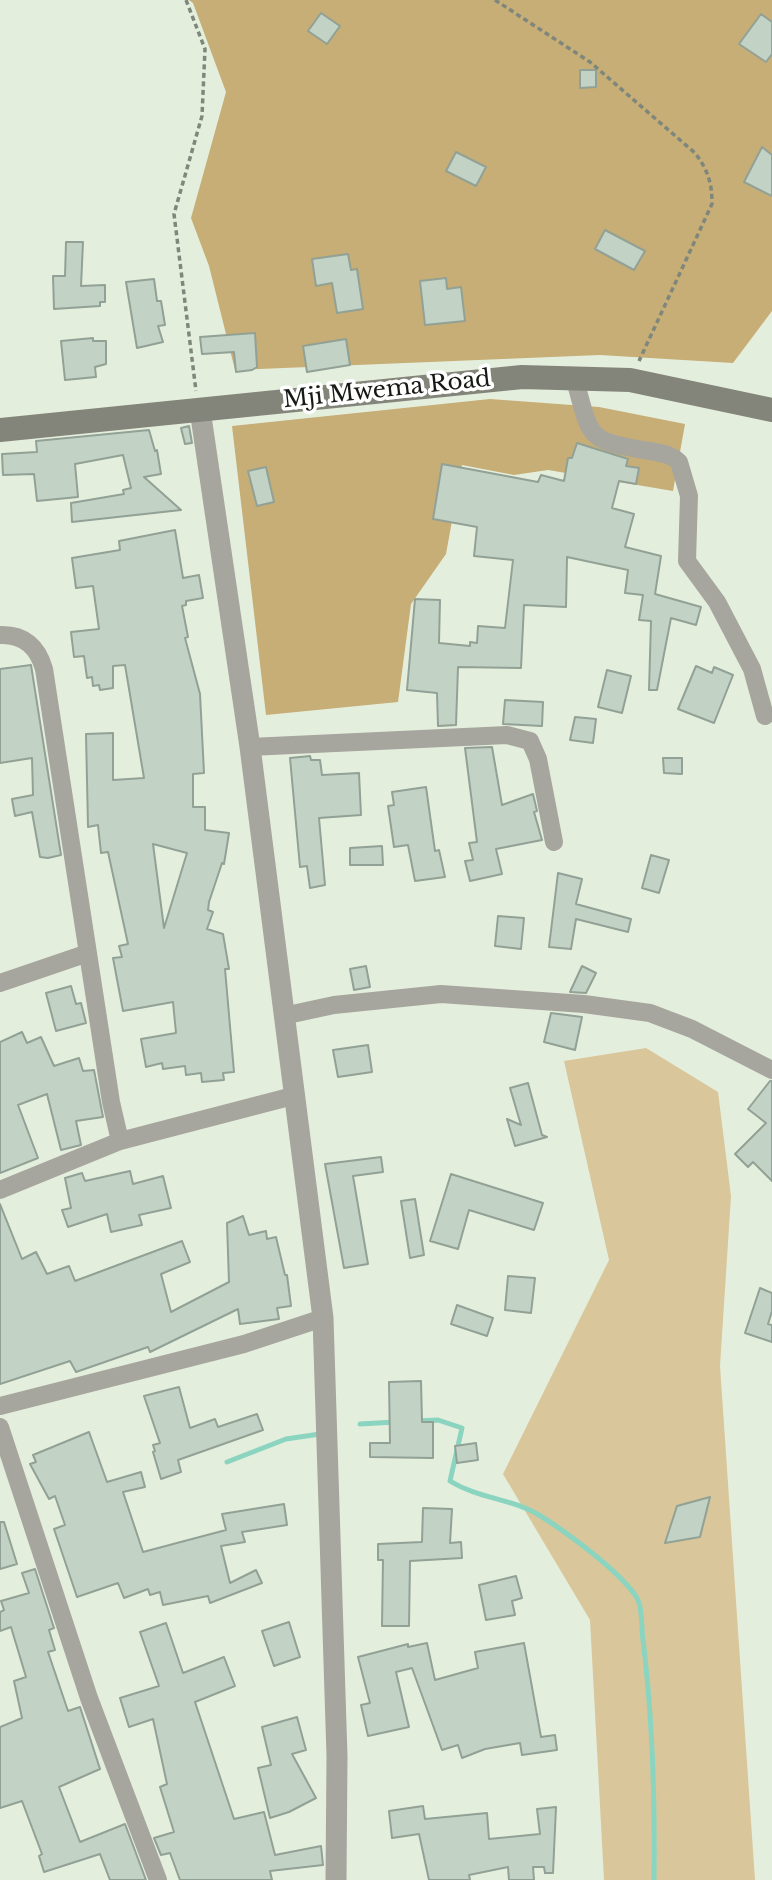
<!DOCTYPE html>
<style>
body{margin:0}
canvas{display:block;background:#e4eedd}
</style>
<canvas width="772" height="1880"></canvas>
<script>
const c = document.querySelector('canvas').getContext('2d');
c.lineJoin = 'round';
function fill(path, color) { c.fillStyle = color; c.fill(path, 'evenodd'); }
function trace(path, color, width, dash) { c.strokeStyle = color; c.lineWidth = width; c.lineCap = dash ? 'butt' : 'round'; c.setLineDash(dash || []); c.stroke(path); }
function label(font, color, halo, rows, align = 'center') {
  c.font = font + ' "Libre Baskerville",serif'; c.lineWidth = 7; c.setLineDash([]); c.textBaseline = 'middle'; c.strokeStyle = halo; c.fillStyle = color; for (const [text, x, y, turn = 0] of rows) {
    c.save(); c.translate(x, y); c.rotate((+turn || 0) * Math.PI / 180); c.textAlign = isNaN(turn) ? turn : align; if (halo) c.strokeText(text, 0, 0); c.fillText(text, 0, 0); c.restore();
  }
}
fill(new Path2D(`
 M646 1048 718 1092 731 1196 720 1366 755 1880H604L590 1620 503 1474 609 1260 564 1061Z`), '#d9c69b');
fill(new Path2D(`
 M189 0H772V311L733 363 600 355 235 370 209 266 191 218 226 92 193 3Z
 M490 399 599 407 685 424 673 491 548 470 514 475 462 465 446 554 411 604 398 702 266 715 232 426Z`), '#c6ae76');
trace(new Path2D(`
 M415 1421 438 1420 462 1428 450 1481C479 1499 511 1498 539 1515 565 1531 621 1572 637 1598 643 1608 641 1628 643 1640 653 1720 655 1799 654 1880
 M360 1424 395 1422
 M227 1462 286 1439 320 1434`), '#8bd5c0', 5);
const building = new Path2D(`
 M321 13 340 26 327 44 308 31Z
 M761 14 772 22V54L766 62 739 44Z
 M580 70H596V87L580 88Z
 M762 147 772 155V196L744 182Z
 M456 152 486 167 476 186 446 171Z
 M605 230 645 251 634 270 595 249Z
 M66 242H83L81 286 105 285V302H100V306L54 309 53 276H65Z
 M348 254 351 270 357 269 363 309 337 313 332 283 316 286 312 259Z
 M446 278 447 289 461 287 465 321 425 325 420 281Z
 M154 279 157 301H161L165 325 158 326 163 342 137 348 126 282Z
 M255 333 257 367 252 370 236 372 234 352 202 354 200 337Z
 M93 338V341H106V364L95 367 96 377 65 380 61 341Z
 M346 339 350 365 307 372 303 346Z
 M189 426 192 443 185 444 181 428Z
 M149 430 155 451 157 450 161 474 144 477 181 510 72 522 71 503 124 494 123 490 131 488 123 455 75 464 78 497 37 501 34 474 3 475 2 454 37 452 36 441Z
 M577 443 628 459 626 466 639 468 636 484 619 481 612 508 634 514 625 547 661 556 655 594 701 607 696 625 671 618 657 690H649L651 621 639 620 643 595 625 593 628 570 567 557 566 607 524 605 521 668 458 667 456 725 438 726 437 693 407 690 415 599 440 600 439 643 470 646V642L477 643 478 626 505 628 513 560 474 556 477 527 433 519 442 464 538 482 541 475 564 481 568 458H572Z
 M266 467 274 502 257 506 248 471Z
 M175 530 183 578 199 575 203 598 186 601V605L182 606 188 637 185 638 200 694 204 773 193 774V807H205V830L229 833 224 864 222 863 209 902 208 910 213 912 207 929 223 934 229 969H225L234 1072 223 1073 224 1080 202 1082 201 1073 186 1075 185 1066 163 1069 162 1063 146 1067 141 1039 176 1033 173 1002 123 1011 113 958 122 957 119 946 128 944 108 852 101 853 98 825 88 827 86 734 113 733V780L144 778 125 665 113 666V688L100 690 99 685 93 686 92 677 87 678 84 656 74 657 71 632 99 629 93 586 76 588 72 558 120 550 119 541ZM153 844 187 853 164 928Z
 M31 665 61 855 48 858 40 857 32 812 15 816 12 799 33 795 32 758 0 763V669Z
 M696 666 712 673 714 667 733 675 714 723 678 709Z
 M607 670 631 676 622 713 598 707Z
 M505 700 543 702 542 726 503 724Z
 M575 717 596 719 593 743 570 740Z
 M492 747 502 805 533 794 537 811 534 812 542 840 496 849 502 874 470 881 465 861 473 860 469 843 477 842 465 748Z
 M310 756 311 760H320L322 775 359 773 361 815 319 818 325 885 310 888 307 866 300 867 290 758Z
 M663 758H682V774L664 773Z
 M426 787 435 851 439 850 445 877 415 881 408 845 394 847 388 806 394 805 392 792Z
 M382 846 383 865H350V848Z
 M651 855 669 860 659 893 642 888Z
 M558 873 582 879 576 904 631 919 628 932 576 919 571 949 549 947Z
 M498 916 524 918 521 949 495 946Z
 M366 966 370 987 354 990 350 969Z
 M582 966 596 973 586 993 570 992Z
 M71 986 76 1004 81 1003 86 1023 56 1031 46 993Z
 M551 1013 582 1017 575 1050 544 1042Z
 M22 1032 27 1043 41 1037 54 1066 79 1058 83 1071 94 1070 103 1117 76 1121 81 1145 61 1150 47 1094 18 1105 38 1158 0 1173V1042Z
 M368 1045 372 1072 338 1077 333 1050Z
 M770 1081H772V1181L753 1162 748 1167 735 1154 766 1123 748 1109Z
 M528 1083 542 1135 547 1137 515 1146 507 1119 521 1125 510 1088Z
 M381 1157 383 1172 353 1176 368 1264 344 1268 325 1164Z
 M130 1171 133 1184 163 1176 171 1208 139 1215 142 1225 111 1232 107 1214 68 1227 62 1210 71 1208 65 1178 82 1173 85 1181Z
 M451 1174 543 1203 534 1230 469 1210 458 1249 430 1241Z
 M415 1199 424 1255 410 1258 401 1201Z
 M0 1204 22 1259 36 1252 47 1274 69 1266 75 1281 182 1241 190 1262 161 1274 171 1312 229 1282 227 1223 243 1216 249 1235 266 1231 267 1239 276 1237 285 1275H287L291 1306 277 1308 279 1319 240 1324 238 1309 150 1352 148 1347 76 1372 70 1361 0 1384Z
 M508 1276 535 1278 531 1313 505 1310Z
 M760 1288 772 1293V1311L768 1324 772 1325V1342L745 1333Z
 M457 1305 493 1318 487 1336 451 1324Z
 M421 1381 422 1422H433V1458L370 1457V1443H390L389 1382Z
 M179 1387 190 1428 215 1419 218 1427 257 1414 263 1430 178 1460 181 1472 161 1479 153 1452 155 1451 153 1445 160 1443 144 1396Z
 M89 1432 107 1482 141 1472 145 1487 123 1492 143 1552 226 1530 222 1514 284 1504 287 1525 242 1532 245 1542 221 1546 230 1583 256 1570 262 1583 210 1603 208 1596 163 1605 160 1592 150 1595 148 1589 124 1598 118 1583 77 1597 54 1529 65 1525 55 1496 49 1499 30 1464 36 1462 33 1455Z
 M476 1443 478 1460 457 1463 455 1446Z
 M710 1497 700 1537 665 1543 677 1506Z
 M423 1508 452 1509 450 1543 461 1542 462 1558 410 1561 409 1626H382L383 1560H378V1544L422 1542Z
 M0 1522H4L17 1564 0 1569Z
 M35 1569 54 1628 49 1630 55 1650 48 1652 68 1711 80 1707 100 1769 59 1787 80 1842 125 1824 146 1880H110L100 1854 44 1872 39 1856 42 1854 22 1801 0 1808V1727L22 1718 14 1681 26 1677 11 1627 0 1631V1612L4 1610 1 1601 29 1593 22 1573Z
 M516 1576 522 1598 512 1601 515 1615 486 1620 479 1585Z
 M289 1622 300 1657 274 1666 262 1631Z
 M166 1623 183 1673 224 1657 235 1686 195 1702 234 1819 264 1812 275 1855 321 1846 323 1865 270 1871 272 1880H180L170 1853 161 1855 154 1838 174 1832 160 1787 167 1784 153 1719 129 1727 120 1698 159 1686 140 1632Z
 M427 1643 435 1680 478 1668 475 1652 524 1643 541 1737 555 1735 557 1750 522 1755 520 1743 485 1749 462 1758 458 1745 442 1750 412 1668 396 1672 409 1727 368 1736 361 1705 370 1703 358 1657 408 1644V1647Z
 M297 1717 306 1750 292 1754 316 1798 289 1812 270 1818 258 1768 271 1765 262 1727Z
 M423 1806 425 1819 487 1813 489 1839 540 1834 537 1809 556 1807 553 1873H545L544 1867H533L534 1880H509L508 1867 469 1875 470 1880H429L419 1834 392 1838 389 1811Z`);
fill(building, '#c2d3c6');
trace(building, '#92a195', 2);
trace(new Path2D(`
 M186 0 205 49 202 116 174 214 196 391
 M495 0 590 62 695 153C708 170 712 183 712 204L639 361`), '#7f867b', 3.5, [5, 3.5]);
trace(new Path2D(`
 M574 376C592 443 586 440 655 452 664 454 672 455 679 462L689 496 687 561 717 602 752 669 765 716
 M0 635C24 634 38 647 44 669L111 1102 120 1141
 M250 747 507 735 530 741 538 759 554 842
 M0 983 88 953
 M283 1016 334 1005 441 994 584 1004 650 1013 692 1029 772 1070
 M0 1190 120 1141 293 1096
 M0 1406 244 1344 323 1318
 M0 1427 89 1698 158 1880`), '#a6a69e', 18);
trace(new Path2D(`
 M200 410 250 747 323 1318 337 1756 336 1880`), '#a6a69e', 21);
trace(new Path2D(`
 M0 430 522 377 630 380 772 410`), '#84857a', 24);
label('23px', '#161914', '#fff', [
 ["Mji Mwema Road",387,390,-6]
]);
</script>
